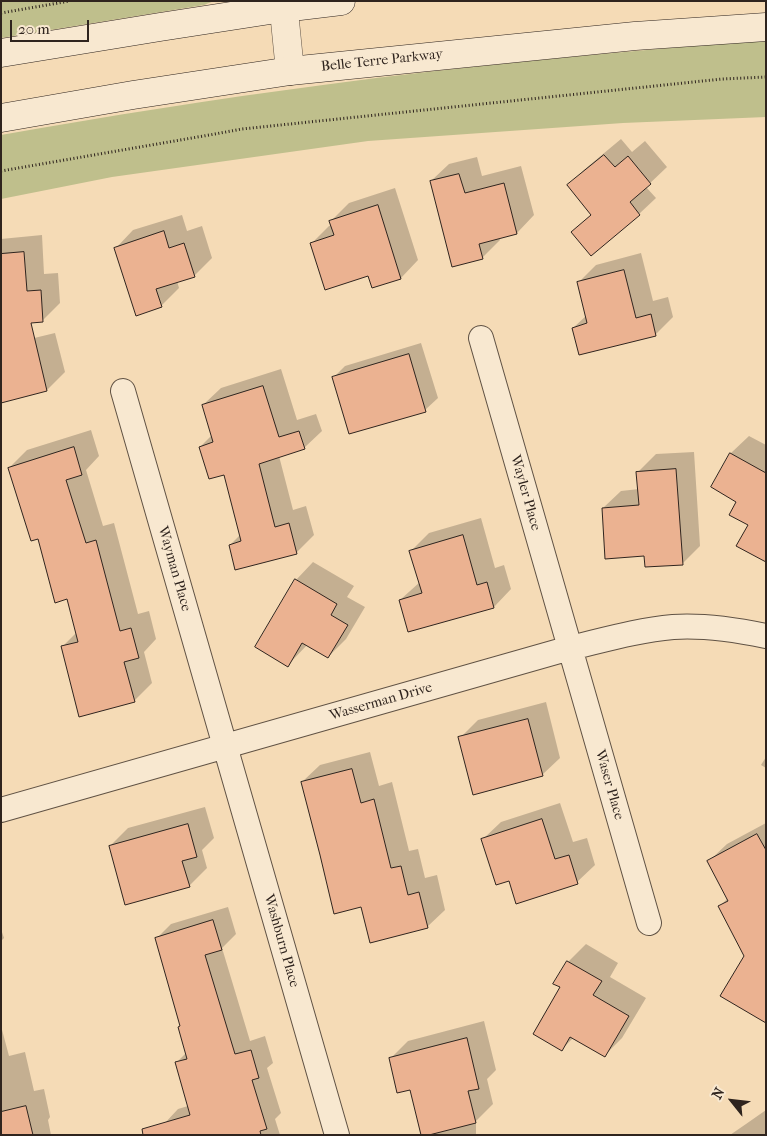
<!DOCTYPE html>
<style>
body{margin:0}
#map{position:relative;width:767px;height:1136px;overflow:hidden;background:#f5dbb6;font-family:"IM FELL French Canon",serif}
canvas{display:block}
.frame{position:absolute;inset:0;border:2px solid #2f241e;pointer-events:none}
.north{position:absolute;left:707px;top:1076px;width:50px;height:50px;-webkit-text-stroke:4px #f8e8d0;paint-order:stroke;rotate:299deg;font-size:14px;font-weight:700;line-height:20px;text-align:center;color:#2f241e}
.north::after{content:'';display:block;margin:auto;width:18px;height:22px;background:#2f241e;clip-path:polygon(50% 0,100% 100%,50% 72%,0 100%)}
.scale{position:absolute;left:10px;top:20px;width:79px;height:22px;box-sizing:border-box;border:2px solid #2f241e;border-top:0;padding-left:6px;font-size:15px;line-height:18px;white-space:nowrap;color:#2f241e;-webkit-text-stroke:4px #f8e8d0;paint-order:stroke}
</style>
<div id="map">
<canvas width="767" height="1136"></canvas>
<div class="frame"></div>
<div class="north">N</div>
<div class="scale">20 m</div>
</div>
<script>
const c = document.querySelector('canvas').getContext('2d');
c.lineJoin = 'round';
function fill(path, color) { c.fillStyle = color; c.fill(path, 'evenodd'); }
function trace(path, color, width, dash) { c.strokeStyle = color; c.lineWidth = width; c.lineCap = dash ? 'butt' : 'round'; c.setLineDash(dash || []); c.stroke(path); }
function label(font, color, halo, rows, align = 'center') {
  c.font = font + ' "IM FELL French Canon",serif'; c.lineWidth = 4; c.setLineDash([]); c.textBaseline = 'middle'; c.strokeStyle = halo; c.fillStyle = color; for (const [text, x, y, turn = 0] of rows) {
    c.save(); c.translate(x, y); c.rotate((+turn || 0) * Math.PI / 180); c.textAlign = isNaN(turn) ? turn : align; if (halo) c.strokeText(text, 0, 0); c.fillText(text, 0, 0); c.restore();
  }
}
fill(new Path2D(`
 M1 1H214L204 5 1 38Z
 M766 40V117L623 123 368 141 112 177 1 199V135C108 116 215 99 323 85 470 65 618 52 766 40Z`), '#bfbf8c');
fill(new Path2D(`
 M621 139 632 152 645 141 667 167 646 187 656 198 639 214 591 254 573 232 592 214 568 186 585 169Z
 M477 157 482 176 521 166 534 215 517 233 499 237 500 240 482 258 431 181 449 164Z
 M395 188 418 260 401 278 373 286 369 275 311 244 329 226 332 225 331 221 349 203Z
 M182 215 187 231 202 226 212 258 194 276 177 281 179 288 161 306 116 248 133 230Z
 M42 235 44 274 58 273 60 303 42 321 1 324V239Z
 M641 253 653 301 668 297 673 317 655 335 573 328 587 315 579 282 596 265Z
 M55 333 65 372 47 390 1 346Z
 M421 343 438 398 425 410 333 378 345 366Z
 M281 369 297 420 316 414 322 431 304 448 279 456 293 510 306 506 314 535 296 553 230 545 240 535 225 473 200 447 212 435 203 405 221 388Z
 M91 430 99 456 86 470 103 526 114 523 138 614 149 611 156 639 144 652 152 683 134 701 62 647 77 632 68 598 39 538 9 468 27 450Z
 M749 436 766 445V561L738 501 712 487 731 453Z
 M694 452 700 546 682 564 645 554 603 508 621 491 639 489 638 472 656 454Z
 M481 518 495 568 504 565 511 589 494 607 400 600 420 582 411 551 429 533Z
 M313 562 354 586 347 597 365 607 346 639 328 657 307 645 288 665 296 580Z
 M546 702 560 758 542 775 460 738 478 720Z
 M370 752 379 786 392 782 409 851 418 849 425 878 437 875 445 910 427 927 362 906 302 782 320 765Z
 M766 757V768L761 765Z
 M560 803 573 842 587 838 595 865 577 882 510 880 483 839 501 822Z
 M205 807 214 838 202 850 207 868 189 886 110 846 128 828Z
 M766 823V1021L745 956 720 906 728 898 709 861 727 844Z
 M228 907 236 934 222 948 250 1041 265 1036 273 1063 267 1068 281 1113 275 1119 280 1135H167L164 1124 178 1109 188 1106 176 1063 187 1052 181 1026 157 938 171 924Z
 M1 929 4 938 1 941Z
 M586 944 618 963 610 977 646 998 622 1038 605 1055 574 1037 562 1049V987L568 962Z
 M484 1021 496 1070 487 1079 493 1104 476 1121V1135H422L411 1088 390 1059 408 1041Z
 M1 1026 9 1056 25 1052 34 1091 44 1089 50 1117 48 1120 51 1135H1Z
 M766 1110V1135H730L746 1124Z`), '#0003');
const building = new Path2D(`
 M604 155 615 167 628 156 651 184 630 202 640 215 591 256 571 232 591 215 567 185Z
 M459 174 465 193 504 183 517 234 479 244 483 259 452 267 430 181Z
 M378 205 401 279 372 288 368 276 325 290 310 243 334 235 329 221Z
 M164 231 169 248 184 243 195 277 156 289 162 307 136 316 114 248Z
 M24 252 27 291 41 290 43 322 31 323 47 391 1 403V254Z
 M624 270 636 318 651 314 656 336 579 355 572 328 587 323 577 282Z
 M409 354 426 412 349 434 332 377Z
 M263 386 279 437 299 431 305 449 259 464 275 527 289 523 297 554 235 570 229 545 241 541 224 475 209 479 199 447 213 442 202 405Z
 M74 447 82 475 66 480 86 543 96 540 120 631 131 628 139 658 124 662 135 702 79 717 61 646 78 642 67 599 55 603 38 539 31 541 8 468Z
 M730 453 766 473V562L736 546 748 525 729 515 736 502 711 487Z
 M676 469 683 565 645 567 644 556 605 559 602 508 639 505 636 472Z
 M463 535 477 585 487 582 494 608 408 632 399 600 422 593 409 551Z
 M295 579 337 604 331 615 348 625 328 658 302 643 288 667 255 647Z
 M528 719 543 776 473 795 458 737Z
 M352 769 361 803 374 799 391 868 401 866 408 895 419 892 428 928 370 943 361 907 334 914 320 855 301 782Z
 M542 819 555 859 569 855 578 884 516 904 509 881 496 885 481 839Z
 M188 824 197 857 182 861 190 887 125 905 109 846Z
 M757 834 766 850V1023L720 996 744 956 718 906 728 901 707 861Z
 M213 920 222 950 205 955 235 1054 251 1050 259 1078 252 1080 267 1129 260 1131 261 1135H143L142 1129 190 1115 175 1062 187 1059 178 1027 180 1026 155 938Z
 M567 961 602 981 593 995 629 1016 605 1057 570 1037 562 1051 533 1034 560 987 553 984Z
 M467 1038 479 1089 468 1091 476 1123 429 1135H421L410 1090 397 1093 389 1058Z
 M26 1106 33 1135H1V1112Z`);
fill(building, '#ebb291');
trace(building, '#2f241e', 1);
const minor = new Path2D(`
 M481 338 649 923
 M123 391 225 746 337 1135
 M1 810 570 648C604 640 638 630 673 627 702 625 737 630 766 636`);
const tertiary = new Path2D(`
 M283 1 290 71`);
const secondary = new Path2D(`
 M1 53 160 27 283 8 341 1
 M1 118 133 95 290 71 635 36 766 27`);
trace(minor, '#605244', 26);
trace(tertiary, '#605244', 29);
trace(secondary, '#2f241e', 29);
trace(new Path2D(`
 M1 13 70 1
 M1 171 215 134 242 129 722 79 766 77`), '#2f241e', 3, [1, 2.5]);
trace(minor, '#f8e8d0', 24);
trace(tertiary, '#f8e8d0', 28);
trace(secondary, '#f8e8d0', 28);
label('14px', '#2f241e', '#f8e8d0', [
 ["Belle Terre Parkway",382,61,-6],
 ["Wayler Place",525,493,74],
 ["Wayman Place",174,569,74],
 ["Wasserman Drive",381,702,-16],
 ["Waser Place",609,785,74],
 ["Washburn Place",281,941,74]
]);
</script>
